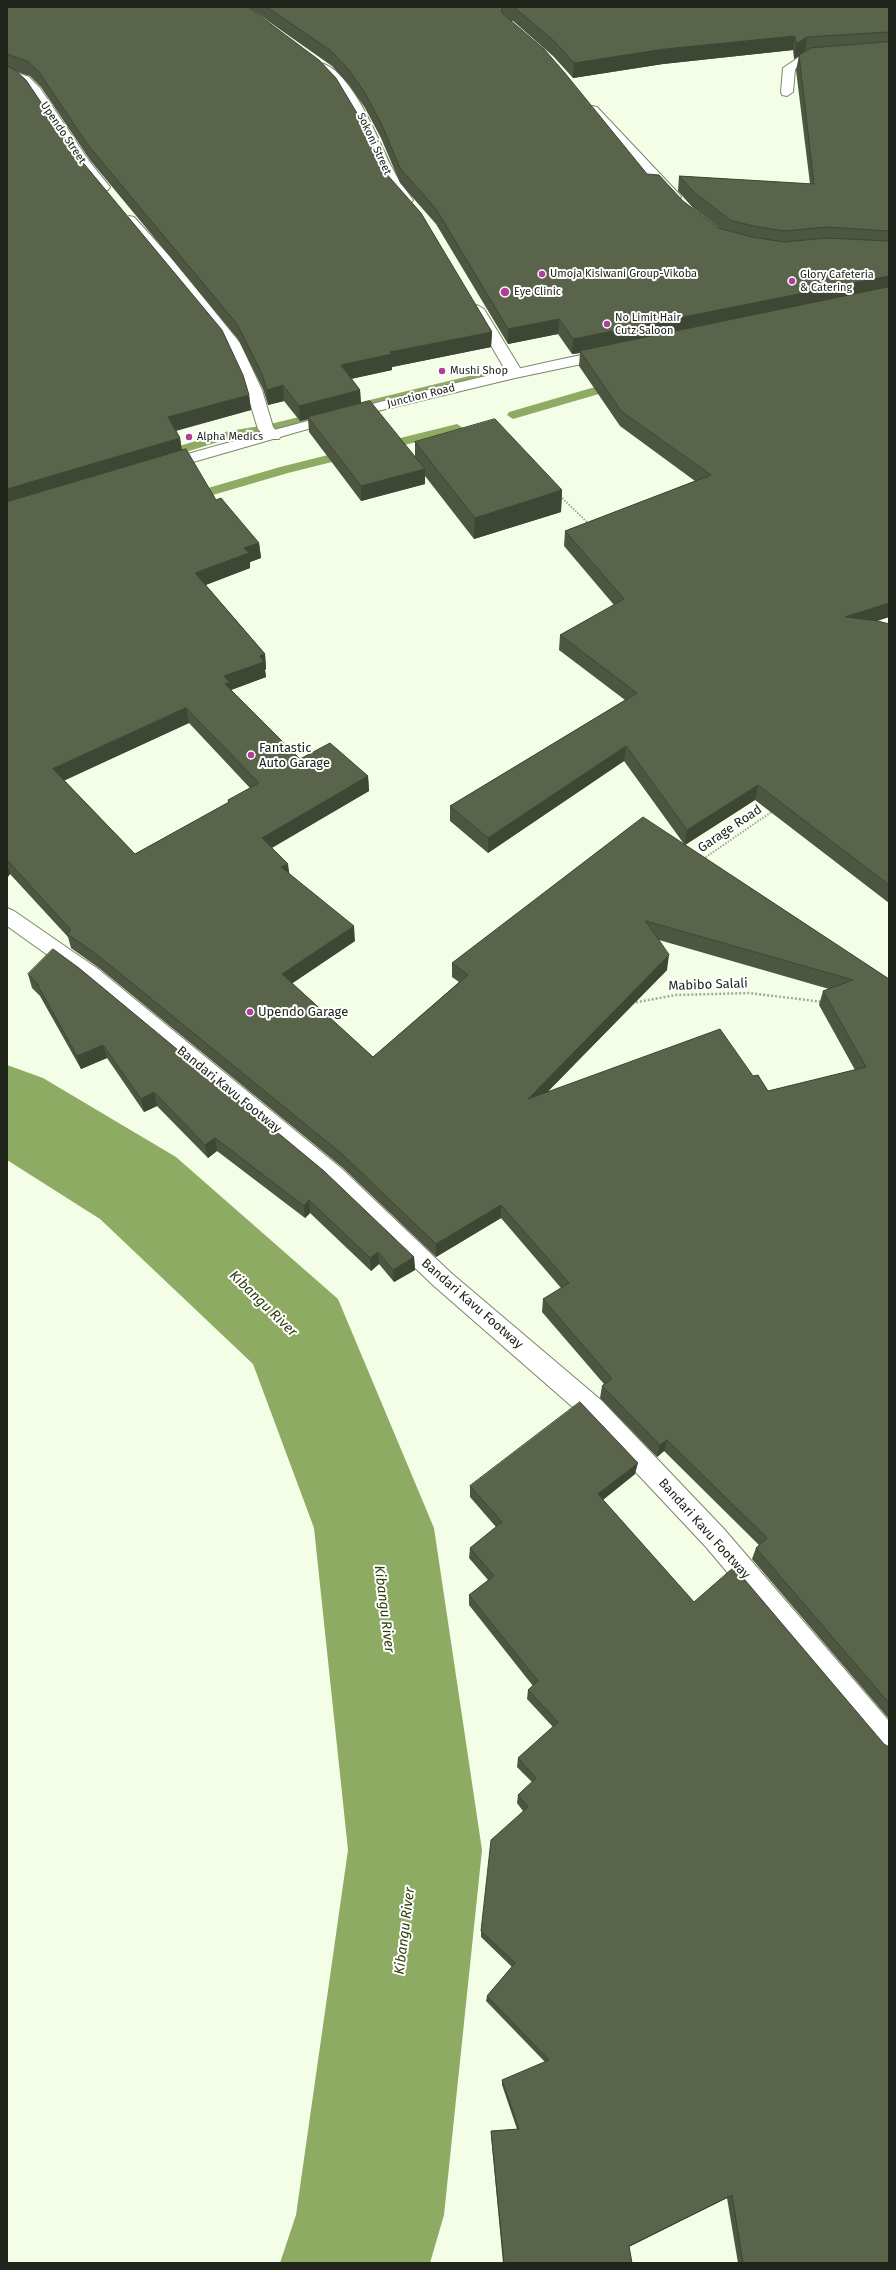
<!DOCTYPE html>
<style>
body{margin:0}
#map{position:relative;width:896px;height:2270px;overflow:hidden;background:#f4fee7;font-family:"Fira Sans",sans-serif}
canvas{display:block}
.frame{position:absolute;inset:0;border:8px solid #20251b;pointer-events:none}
</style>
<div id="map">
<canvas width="896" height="2270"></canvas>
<div class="frame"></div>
</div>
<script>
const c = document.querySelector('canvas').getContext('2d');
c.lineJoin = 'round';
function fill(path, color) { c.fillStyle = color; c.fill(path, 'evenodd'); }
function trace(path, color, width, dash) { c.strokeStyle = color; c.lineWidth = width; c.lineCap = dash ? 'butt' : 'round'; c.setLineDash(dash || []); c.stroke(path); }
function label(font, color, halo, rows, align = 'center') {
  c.font = font + ' "Fira Sans",sans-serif'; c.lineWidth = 4; c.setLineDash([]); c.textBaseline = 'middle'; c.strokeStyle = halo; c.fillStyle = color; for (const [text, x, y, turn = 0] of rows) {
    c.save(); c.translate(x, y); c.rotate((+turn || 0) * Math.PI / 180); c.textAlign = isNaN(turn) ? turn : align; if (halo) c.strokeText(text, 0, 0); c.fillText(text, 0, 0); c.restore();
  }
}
fill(new Path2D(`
 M490 371 494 372 496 375 494 378 266 433 231 438 160 460 154 456 156 453 229 431 266 425Z
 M619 380 623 381 625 384 623 387 513 419 507 415 509 412Z
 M457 424 463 428 461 431 380 451 374 447 376 444Z
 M352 449 356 450 358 453 356 456 288 473 189 502 183 498 184 495 280 467Z`), '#8eab64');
fill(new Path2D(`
 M7 1065 43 1078 176 1157 338 1299 434 1528 482 1850 444 2215 430 2263H280L296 2215 348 1850 314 1528 253 1364 100 1219 7 1160Z`), '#8eab64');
const minor = new Path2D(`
 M805 53H826L832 57 826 61H808L795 69 793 92 787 96 782 95 781 92 783 68Z
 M321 63C352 71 378 140 391 166 397 178 405 189 413 200L411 203H401L378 167 343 97 315 67Z
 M7 69 29 77 40 88 89 161 110 187 108 190H98L79 167 30 94 19 83 7 78Z
 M592 106 597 107 679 194 681 197 679 200H669L587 113 585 110Z
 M129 216 134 217 172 259 240 343 262 390 273 427 281 436 279 439H267L258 429 246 390 225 344 162 265 124 223 122 220Z
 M477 305 484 309 523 373 520 376H510L507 373 470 309Z
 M7 908 14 911 98 969 342 1169 450 1272 602 1401 724 1529 889 1721V1756L879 1752 706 1547 584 1417 434 1286 326 1183 84 981 7 926Z`);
const secondary = new Path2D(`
 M610 349 615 351 618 354 615 357 515 378 332 422 162 471 156 469 154 466 156 463C306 420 457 380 610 349Z`);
trace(minor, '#7a866c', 2);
trace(secondary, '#7a866c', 2);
trace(new Path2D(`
 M560 496 588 523
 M703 859 773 811`), '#a1a997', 2, [1.5, 1.5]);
trace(new Path2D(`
 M632 1003 676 995 750 993 822 1002`), '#a1a997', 2.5, [2, 2]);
fill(minor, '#fff');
fill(secondary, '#fff');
fill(new Path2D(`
 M7 7 384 171 492 332 491 347 392 367V370L351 379 360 390 361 404 415 457V442L562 490 561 512 474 539 425 476V484L361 501 309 432 308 419 300 421 284 401 268 405 263 389 238 339 90 160 41 87 30 76 17 72 249 395 251 410 176 431 180 438 182 450 216 500 259 543 261 558 250 562V568L206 585 265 654 266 669 265 670 266 677 231 690 300 759 368 776 369 791 272 848 289 874 355 941 292 983 373 1057 459 982 452 977V963L684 844 624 761 488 853 450 821V806L625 700 559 650 560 635 614 605 564 546 565 531 695 481 620 426 579 366 580 353 572 354 558 334 508 344 436 224 400 183 381 138 365 108 349 85 332 66 248 7H889V617L876 621 889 624V903L755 800 685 845 889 979V1719L752 1559 756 1548 759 1545 664 1451 657 1457 600 1398 602 1386 604 1384 542 1312 543 1299 561 1288 501 1218 436 1257 343 1168 99 968 71 948 68 937 10 874 7 878ZM511 21H513L553 56 573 78 663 64 793 50 794 59 799 56 796 70 810 184 679 176 678 191 693 208 720 229 718 228 647 174ZM189 723 250 788 228 800V803L135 854 64 780ZM659 940 829 989 823 991 819 1005 855 1070 768 1091 753 1076 547 1092 667 970Z
 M28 974 414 1257 415 1270 394 1282 379 1264 371 1271 310 1213 305 1218 217 1151 208 1158 157 1106 144 1112 107 1058 81 1069 40 996 32 988Z
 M635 1474 603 1500 694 1602 884 1744 889 2263H738L727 2198 629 2247 632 2263H503L491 2135V2131L517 2129 502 2085V2080L545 2062 486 2001 487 1996 512 1967 481 1937V1931L523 1811 517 1803 518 1795 532 1782 517 1767 518 1758 553 1727 527 1699 528 1690 533 1686 469 1605V1595L488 1580 469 1558 470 1548 496 1527 470 1497V1486Z`), '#4d5640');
fill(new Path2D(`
 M795 36 793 50 663 64 573 78 574 63 665 49Z
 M807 37 805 52 794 59 796 44Z
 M889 276V289L580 351V353L572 354 573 339Z
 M559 319 558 334 508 344V329Z
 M492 332 491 347 392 367V370L341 381V365L390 352Z
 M283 385 284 401 268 405 267 390Z
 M360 390 361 405 308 417V419L300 421 299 406Z
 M249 395 251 410 170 432 168 417Z
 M180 438 182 453 7 505V489Z
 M425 469V484L361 501V486Z
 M562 490 561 512 474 539 475 518Z
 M259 543 261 558 250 562V568L197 588 195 573 244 548Z
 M889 603V617L841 633 845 617Z
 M265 654 266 669 265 670 266 677 231 690 227 700 224 676 260 656Z
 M186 708 189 723 57 784 53 769Z
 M626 746 624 761 488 853V838Z
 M368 776 369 791 264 852 262 838Z
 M758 785 755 800 685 845 687 830Z
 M7 864 10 874 7 878Z
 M288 864 290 878 281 867Z
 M354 926 355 941 284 989 282 974Z
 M669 955 667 970 527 1113 528 1099Z
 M103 1045 107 1058 81 1069 77 1056Z
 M154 1092 157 1106 144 1112 141 1099Z
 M215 1138 217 1151 208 1158 205 1145Z
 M309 1200 310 1213 305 1218 304 1206Z
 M501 1205V1218L436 1257V1244Z
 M378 1252 379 1264 371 1271 370 1258Z
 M414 1257 415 1270 394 1282 393 1270Z
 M667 1440 664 1451 657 1457 660 1445Z
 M638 1463 635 1474 596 1505 598 1494Z
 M732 2195 727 2198 626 2248 629 2246Z`), '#3e4634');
const building = new Path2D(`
 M7 7H248L319 60 336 78 364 125 384 171 421 213 492 332 390 352 392 354 341 365 360 390 299 406 283 385 267 390 262 374 237 324 88 145 39 72 27 61 7 54Z
 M267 7H503L501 11 503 14 544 49 564 72 647 174 659 175 683 201 718 228 752 237 784 242 826 238 889 241V276L573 339 559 319 508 329 436 209 400 168 381 123 365 93 349 70 331 51Z
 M514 7H889V32L807 37 796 44 795 36 665 49 574 63 554 41Z
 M889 42V231L826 227 784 231 753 226 730 220 695 193 679 176 814 184 799 55 811 48Z
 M7 66 15 70 26 80 75 153 222 330 243 375 249 395 168 417 180 438 7 489Z
 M889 287V603L845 617 878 621 889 624V885L758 785 687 830 626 746 488 838 450 806 637 693 560 635 624 599 565 531 711 475 621 411 580 351Z
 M370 401 425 469 361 486 308 417Z
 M495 419 562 490 475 518 415 442Z
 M186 449 216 500 221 498 259 543 244 548 249 553 195 573 265 654 260 656 264 662 224 676 230 683 225 684 300 759 330 743 368 776 262 838 288 864 281 867 354 926 282 974 373 1057 468 975 452 963 643 817 889 979V1703L756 1548 767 1538 667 1440 660 1445 602 1386 612 1379 543 1299 569 1283 501 1205 436 1244 342 1154 95 953 67 934 71 930 7 860V502ZM186 708 259 783 228 800 229 802 135 854 53 769ZM646 921 853 980 823 991 866 1067 768 1091 758 1075 753 1076 720 1029 528 1099 669 955Z
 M53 949 79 968 324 1171 414 1257 393 1270 378 1252 370 1258 309 1200 304 1206 215 1138 205 1145 154 1092 141 1099 103 1045 77 1056 37 984 39 985 28 974Z
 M580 1402 638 1463 598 1494 694 1602 734 1567 884 1744 889 1747V2263H743L732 2195 629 2246 632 2263H504L491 2131 519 2129 502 2080 549 2060 487 1996 515 1963 481 1931 491 1840 528 1807 518 1795 536 1778 518 1758 558 1722 528 1690 538 1681 469 1595 494 1576 470 1548 502 1522 470 1486Z`);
fill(building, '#59644b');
trace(building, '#3e4634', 1);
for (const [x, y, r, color] of [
 [542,274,4,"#b13f99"],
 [792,281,4,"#b13f99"],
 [505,292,5,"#b13f99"],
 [607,324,4,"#b13f99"],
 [442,371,4,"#b13f99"],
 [189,437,4,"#b13f99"],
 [251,755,4,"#b13f99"],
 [250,1012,4,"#b13f99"]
]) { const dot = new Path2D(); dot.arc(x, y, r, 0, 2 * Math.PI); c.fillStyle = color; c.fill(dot); trace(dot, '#fff', 1.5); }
label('11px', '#20251b', '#fff', [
 ["Upendo Street",63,133,56],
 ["Sokoni Street",374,144,65],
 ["Junction Road",421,396,-14]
]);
label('11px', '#20251b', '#fff', [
 ["Umoja Kisiwani Group-Vikoba",550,274],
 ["Glory Cafeteria",800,275],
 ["& Catering",800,288],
 ["Eye Clinic",514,292],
 ["No Limit Hair",615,318],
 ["Cutz Saloon",615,331],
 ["Mushi Shop",450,371],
 ["Alpha Medics",197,437]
], 'left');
label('13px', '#20251b', '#fff', [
 ["Fantastic",259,748],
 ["Auto Garage",259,763],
 ["Upendo Garage",258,1012]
], 'left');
label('13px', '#20251b', '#fff', [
 ["Garage Road",730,829,-34],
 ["Mabibo Salali",708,985,-2],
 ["Bandari Kavu Footway",229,1090,39],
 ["Bandari Kavu Footway",472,1304,41],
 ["Bandari Kavu Footway",704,1529,48]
]);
label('italic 14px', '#2e400b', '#fff', [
 ["Kibangu River",263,1304,44],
 ["Kibangu River",384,1609,83],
 ["Kibangu River",405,1931,-83]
]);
</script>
